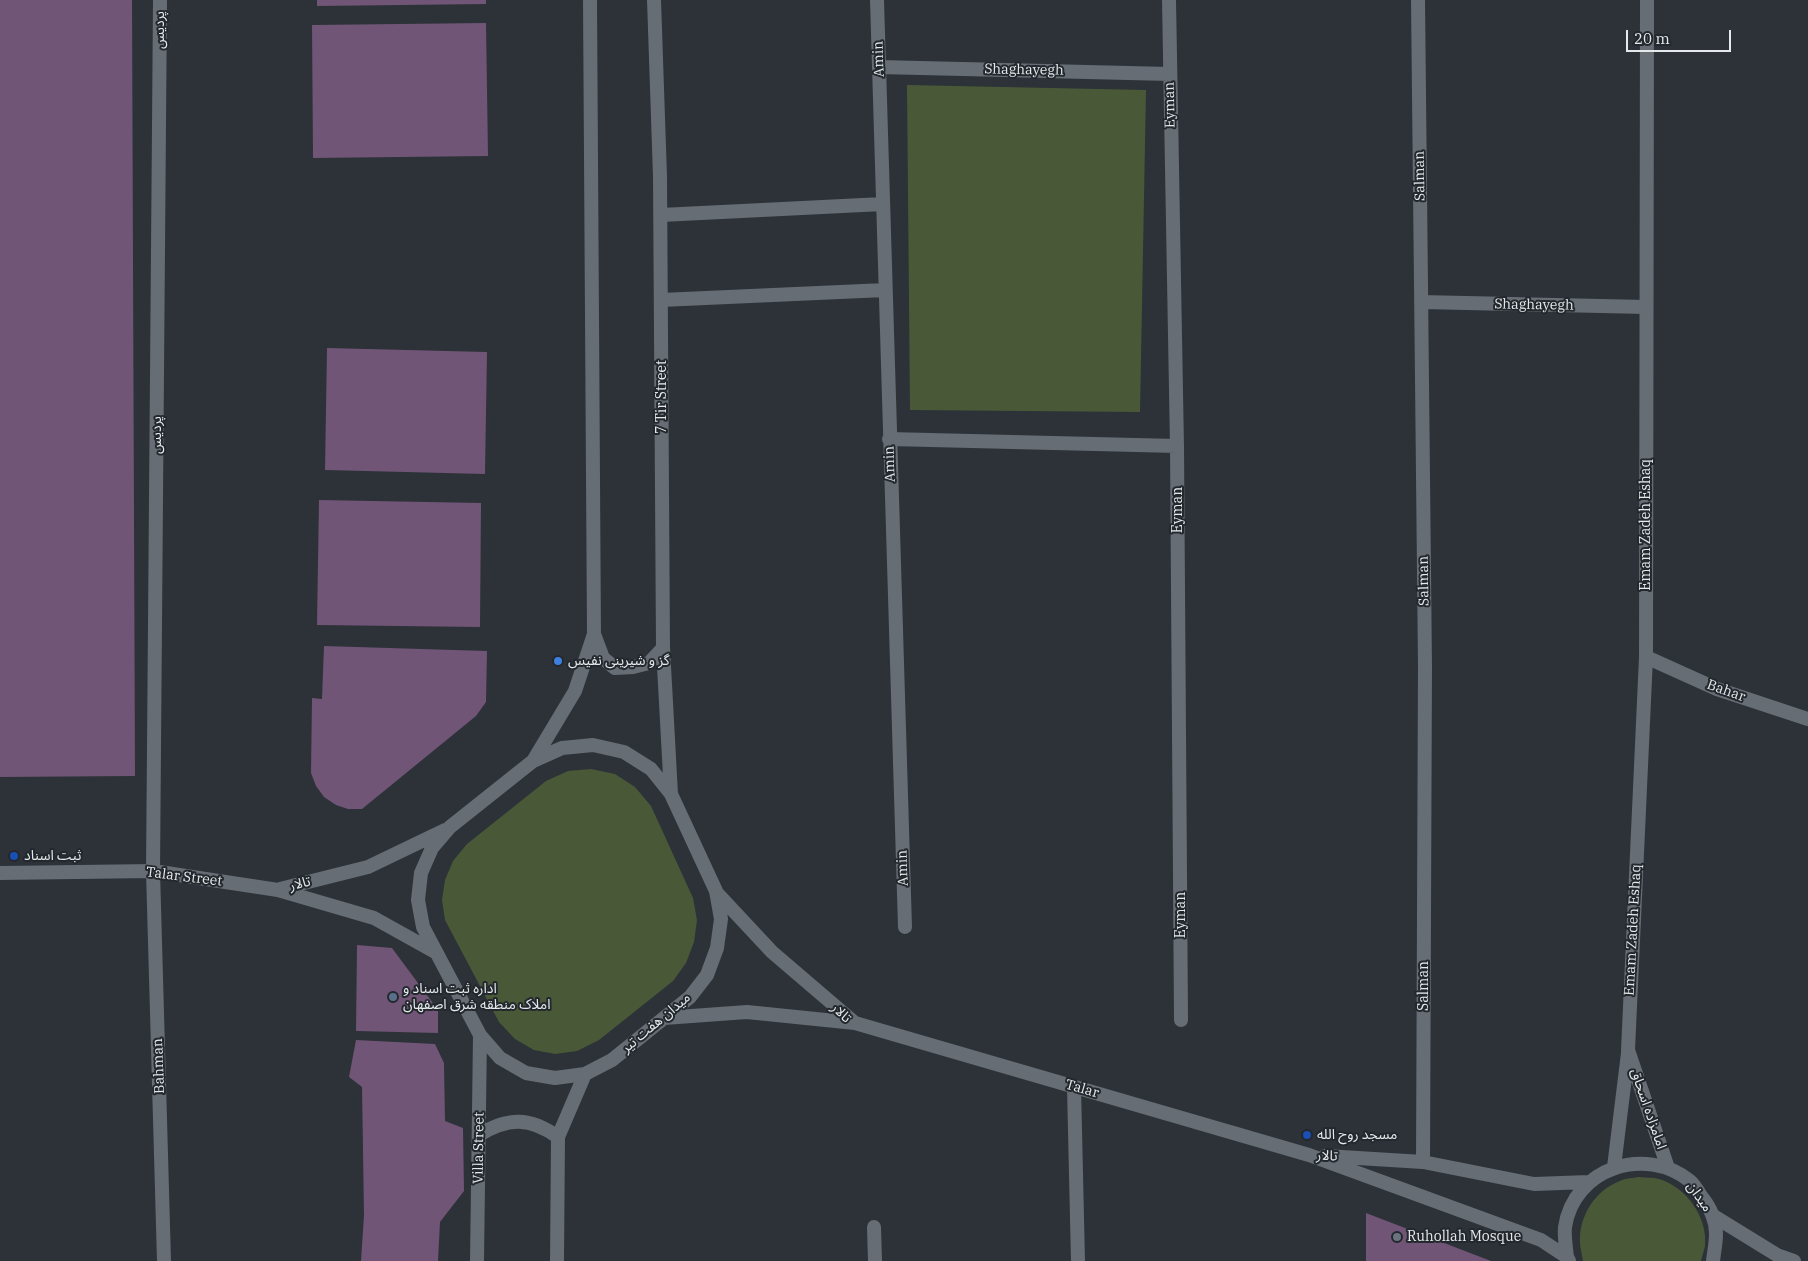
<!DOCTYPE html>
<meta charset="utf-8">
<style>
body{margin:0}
#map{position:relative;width:1808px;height:1261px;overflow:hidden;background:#2c3238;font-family:"IBM Plex Serif",serif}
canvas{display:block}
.scale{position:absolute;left:1626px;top:30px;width:105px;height:22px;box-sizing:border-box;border:2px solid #e5e9ec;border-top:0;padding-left:6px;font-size:15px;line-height:18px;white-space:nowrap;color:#e5e9ec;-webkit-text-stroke:4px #22282d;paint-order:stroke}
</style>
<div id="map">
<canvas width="1808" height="1261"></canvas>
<div class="scale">20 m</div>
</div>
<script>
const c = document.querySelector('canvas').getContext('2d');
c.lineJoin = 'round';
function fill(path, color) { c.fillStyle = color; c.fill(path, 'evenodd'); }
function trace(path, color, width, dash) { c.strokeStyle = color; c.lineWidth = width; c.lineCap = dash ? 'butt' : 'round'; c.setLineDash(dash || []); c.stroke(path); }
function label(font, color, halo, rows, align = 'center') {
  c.font = font + ' "IBM Plex Serif","Noto Sans Arabic",serif'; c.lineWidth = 4; c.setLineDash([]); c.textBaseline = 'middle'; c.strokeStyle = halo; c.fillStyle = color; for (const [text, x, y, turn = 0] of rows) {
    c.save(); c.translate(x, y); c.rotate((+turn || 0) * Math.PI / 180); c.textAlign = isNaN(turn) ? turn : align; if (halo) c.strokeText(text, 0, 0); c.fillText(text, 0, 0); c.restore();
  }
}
fill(new Path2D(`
 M907 85 1146 90 1140 412 910 410Z
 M591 769 615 774 635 787 651 806 693 898 697 920 694 942 686 963 673 981 599 1040 577 1051 555 1054 534 1050 515 1039 499 1022 445 920 442 900 445 880 453 861 467 844 546 781 568 771Z
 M1639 1177C1646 1178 1653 1177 1659 1179 1686 1187 1708 1217 1705 1246 1704 1251 1702 1256 1701 1261H1583C1582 1255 1580 1248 1580 1242 1579 1216 1595 1190 1620 1181 1626 1178 1633 1178 1639 1177Z`), '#495937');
fill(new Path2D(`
 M0 0H132L135 776 0 777Z
 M317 0H486V4L317 6Z
 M486 23 488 156 313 158 312 25Z
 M327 348 487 352 485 474 325 470Z
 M319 500 481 503 480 627 317 625Z
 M324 646 487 651 486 702 476 716 362 809H348L336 805 324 797 316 786 311 773 312 698 322 699Z
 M357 945 392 948 438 1010V1033L356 1031Z
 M356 1040 435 1044 444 1063 445 1121 463 1128 464 1191 440 1222 438 1261H361L364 1215 362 1087 349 1077Z
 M1366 1213 1491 1261H1366Z`), '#705576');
trace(new Path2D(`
 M160 0 153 871 164 1261
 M877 0 905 927
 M1169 0 1177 446 1181 1020
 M1418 0 1425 666 1423 1162
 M879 67 1170 74
 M661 215 883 204
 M661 300 885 290
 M1421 302 1646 307
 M889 439 1177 446
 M1646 657 1717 689 1808 719
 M1074 1087 1078 1261
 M874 1227 875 1261`), '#666d74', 14);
trace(new Path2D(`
 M654 0 660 176 663 648 671 794
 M1647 0 1646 657 1628 1050 1668 1168
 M594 634 603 658 615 668 633 667 649 663 663 648
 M593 745 624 752 651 769 671 794 716 891 721 919 717 948 707 975 690 997 612 1060 585 1074 555 1078 526 1073 500 1058 480 1035 423 927 418 900 421 873 432 848 450 827 533 761 562 748Z
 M533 761 575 691 594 634 590 0
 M0 873 153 871 278 890 374 918 435 952
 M280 889 368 867 445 830
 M716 892 772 952 855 1023
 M664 1018 747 1012 855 1023 1309 1155 1541 1240 1567 1257
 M479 1135C508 1117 530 1117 558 1137
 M1325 1156 1423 1162 1534 1184 1589 1182
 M1614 1167 1628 1053
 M1712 1215 1777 1255 1794 1261
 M477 1261 480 1035
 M557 1261 558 1137 585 1074
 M1569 1261 1567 1257C1566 1248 1564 1236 1565 1227 1574 1168 1645 1145 1690 1181 1694 1184 1698 1191 1701 1196 1710 1207 1716 1220 1716 1234 1716 1243 1714 1252 1713 1261`), '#666d74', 14);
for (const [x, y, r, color] of [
 [558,661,5,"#3f7fe0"],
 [14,856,5,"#1a4fb4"],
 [393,997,5,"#5c6f8a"],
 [1307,1135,5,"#1a4fb4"],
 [1397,1237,5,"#6b7280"]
]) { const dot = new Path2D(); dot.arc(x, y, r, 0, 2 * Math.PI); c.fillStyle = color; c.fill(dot); trace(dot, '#22282d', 2); }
label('14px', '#e5e9ec', '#22282d', [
 ["پردیس",160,30,-90],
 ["Amin",879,59,-92],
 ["Shaghayegh",1024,70,1],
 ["Eyman",1170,105,-91],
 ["Salman",1420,176,-91],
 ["Shaghayegh",1534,305,1],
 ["7 Tir Street",662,397,-90],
 ["پردیس",157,435,-90],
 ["Amin",890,464,-92],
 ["Eyman",1178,510,-90],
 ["Emam Zadeh Eshaq",1646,525,-90],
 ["Salman",1424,581,-91],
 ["Bahar",1726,691,20],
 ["Amin",903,868,-92],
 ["Talar Street",184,877,7],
 ["تالار",300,884,-14],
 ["Eyman",1181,915,-90],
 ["Emam Zadeh Eshaq",1633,930,-87],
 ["Salman",1424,986,-90],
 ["تالار",841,1013,44],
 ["میدان هفت تیر",656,1023,-40],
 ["Bahman",159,1066,-92],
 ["Talar",1082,1089,16],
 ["امامزاده اسحاق",1648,1109,71],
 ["Villa Street",479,1148,-89],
 ["تالار",1327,1156,3],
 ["میدان",1699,1197,55]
]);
label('14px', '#e5e9ec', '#22282d', [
 ["گز و شیرینی نفیس",568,661],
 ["ثبت اسناد",24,856],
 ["اداره ثبت اسناد و",403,989],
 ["املاک منطقه شرق اصفهان",403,1005],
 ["مسجد روح الله",1317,1135],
 ["Ruhollah Mosque",1407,1237]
], 'left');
</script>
